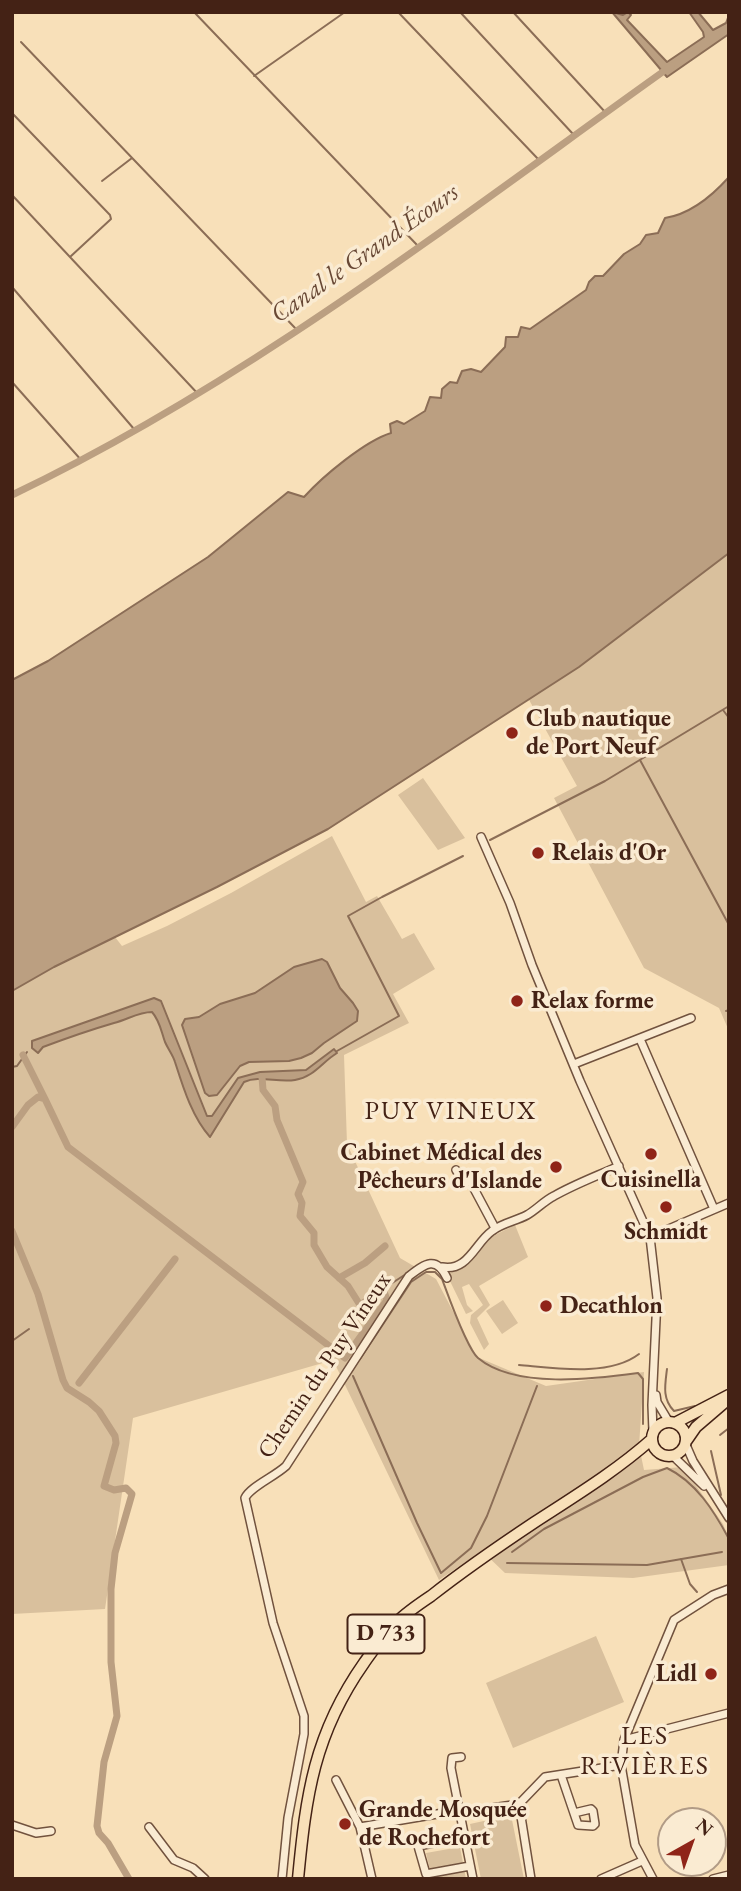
<!DOCTYPE html>
<meta charset="utf-8">
<style>
body{margin:0}
#map{position:relative;width:741px;height:1891px;overflow:hidden;background:#f8e0b9;font-family:"EB Garamond",serif}
canvas{display:block}
.frame{position:absolute;inset:0;border:14px solid #442215;pointer-events:none}
.north{position:absolute;left:657px;top:1807px;width:70px;height:70px;box-sizing:border-box;background:#faebd2;border:2px solid #b19b86;border-radius:50%;rotate:40deg;font-size:19px;font-weight:700;line-height:28px;text-align:center;color:#442215}
.north::after{content:'';display:block;margin:auto;width:24px;height:32px;background:#8f2418;clip-path:polygon(50% 0,100% 100%,50% 72%,0 100%)}
</style>
<div id="map">
<canvas width="741" height="1891"></canvas>
<div class="frame"></div>
<div class="north">N</div>
</div>
<script>
const c = document.querySelector('canvas').getContext('2d');
c.lineJoin = 'round';
function fill(path, color) { c.fillStyle = color; c.fill(path, 'evenodd'); }
function trace(path, color, width, dash) { c.strokeStyle = color; c.lineWidth = width; c.lineCap = dash ? 'butt' : 'round'; c.setLineDash(dash || []); c.stroke(path); }
function label(font, color, halo, rows, align = 'center') {
  c.font = font + ' "EB Garamond",serif'; c.lineWidth = 7; c.setLineDash([]); c.textBaseline = 'middle'; c.strokeStyle = halo; c.fillStyle = color; for (const [text, x, y, turn = 0] of rows) {
    c.save(); c.translate(x, y); c.rotate((+turn || 0) * Math.PI / 180); c.textAlign = isNaN(turn) ? turn : align; if (halo) c.strokeText(text, 0, 0); c.fillText(text, 0, 0); c.restore();
  }
}
fill(new Path2D(`
 M729 552V1031L719 1008 644 968 554 798 577 786 528 698 579 666Z
 M423 778 465 838 438 850 398 795Z
 M332 836 366 902 377 896 402 939 414 933 435 969 393 994 409 1023 344 1055 347 1144 400 1258 436 1279 477 1357 546 1386 644 1372 639 1446 644 1470 683 1467 723 1524 729 1538V1565L633 1578 505 1573 482 1551 439 1580 333 1360 133 1418 105 1609 12 1614V984L115 937 122 946 167 926 231 893Z
 M515 1225 528 1257 479 1286 490 1305 477 1318 489 1344 484 1350 470 1323 471 1315 483 1305 469 1284 462 1287 467 1305 473 1311 466 1314 448 1277 450 1273 467 1264 493 1236Z
 M503 1300 518 1323 502 1334 486 1311Z
 M596 1636 624 1702 513 1748 486 1683Z
 M511 1815 524 1879H481L470 1824Z
 M460 1847 466 1879H428L432 1878 426 1853Z`), '#d9c09d');
const water = new Path2D(`
 M612 12 623 15 628 12 631 15 627 20 667 62 704 37 703 32 689 12H698L713 30 726 23 729 15V34L667 77Z
 M729 177V553L579 667 328 829 217 887 54 967 12 991V680L48 661 208 557 288 492 304 497C323 476 365 441 391 433L390 424 397 421 404 424 425 411 430 397 441 398 442 389 450 382 457 383 462 371 471 369 481 372 505 347 506 337H518L521 327 530 329 586 290 589 282 595 276H603L624 254 640 244 646 235 658 233 665 218C691 214 712 196 729 177Z
 M322 959 327 962 340 988 353 1003 358 1011 357 1021 324 1043 312 1053 301 1058 289 1061 249 1062 240 1066 217 1095 209 1096 205 1093 182 1025 185 1019 199 1017 220 1004 255 993 294 967Z
 M154 998 161 1001 207 1116H212L238 1078 260 1072 306 1070 334 1049 337 1053C322 1062 314 1077 295 1080 278 1083 259 1075 244 1082L210 1137C192 1117 183 1087 175 1062 173 1055 168 1049 165 1042 161 1031 160 1021 152 1012 138 1012 127 1020 114 1023 90 1030 67 1038 43 1047L38 1053 32 1048V1041Z`);
fill(water, '#bb9f81');
trace(water, '#8b6d56', 2);
trace(new Path2D(`
 M194 12 418 246
 M398 12 539 160
 M460 12 573 134
 M513 12 606 113
 M21 42 297 330
 M254 76 345 12
 M12 113 110 215 111 219 70 257
 M102 181 132 158
 M12 195 199 395
 M12 287 134 429
 M12 382 82 461
 M723 710 729 718
 M640 760 729 925
 M490 840 605 781 729 706
 M726 1011 729 1010
 M337 1051 399 1016 348 916 382 897 463 856
 M12 1067 17 1066 27 1052
 M383 1289 406 1274
 M12 1341 29 1329
 M360 1359 411 1282 426 1272H435L442 1279C448 1295 467 1349 478 1358 515 1389 594 1379 638 1373L643 1379V1424
 M519 1365C554 1368 609 1377 639 1354
 M667 1369C665 1385 662 1399 674 1411L695 1406
 M353 1376 417 1523 441 1573 471 1548 487 1516 537 1386
 M720 1435 729 1428
 M711 1451 721 1495
 M512 1552 544 1529 643 1477 667 1468C696 1482 714 1511 729 1539
 M681 1559 690 1584 697 1592
 M507 1563 647 1565 722 1552`), '#8b6d56', 2);
trace(new Path2D(`
 M12 495C247 383 459 217 671 66
 M23 1055 45 1099
 M12 1127 28 1105 38 1097 45 1099 68 1147 345 1358 387 1300 383 1289 360 1305 348 1286 327 1267 314 1245V1233L300 1216 302 1203 298 1194 303 1182 277 1120 275 1106 263 1090 262 1077
 M12 1231 38 1294 63 1380 67 1388 89 1402 99 1411 115 1436 116 1443 104 1486 114 1490 126 1488 132 1494 115 1553 111 1589V1662L117 1716 104 1762 97 1826 99 1833 108 1843 129 1879
 M339 1278 365 1263 385 1246
 M79 1383 175 1259`), '#bb9f81', 7);
const minor = new Path2D(`
 M481 837 510 903 532 965 580 1081 650 1237 657 1298 652 1405 653 1432
 M640 1039 714 1209
 M574 1064 691 1018
 M456 1170 462 1180 471 1183 495 1228
 M650 1237 729 1203
 M442 1267C468 1272 475 1243 492 1231 502 1223 516 1221 527 1215 536 1210 544 1201 554 1196 575 1184 597 1176 619 1166
 M656 1395 657 1402 669 1422
 M686 1445 693 1461 729 1518
 M673 1456 704 1486
 M624 1740 729 1713
 M461 1757 452 1758 451 1768 473 1879
 M561 1775 578 1825 593 1826 595 1824 593 1811 591 1809 574 1813
 M336 1780 360 1827 372 1879
 M519 1804 531 1879
 M12 1825 36 1833 51 1831
 M149 1827 174 1860 193 1868 205 1879
 M360 1827 449 1812 459 1813 519 1804 545 1777 621 1765
 M464 1837 418 1846 426 1874 470 1866
 M282 1879 288 1818 304 1734V1716L273 1623 245 1498C250 1487 274 1477 286 1466L409 1276C425 1264 436 1255 447 1278
 M601 1879 642 1861
 M653 1879 635 1845 621 1765 624 1740 674 1620 713 1595 729 1589
 M713 1879 729 1875`);
const primary = new Path2D(`
 M652 1439a17 17 0 1 1 34 0a17 17 0 1 1-34 0Z
 M675 1423 729 1395
 M687 1440 696 1427 724 1403
 M298 1879C306 1795 314 1734 364 1663 374 1649 384 1634 397 1622 407 1612 419 1604 431 1596 464 1570 499 1546 535 1522 575 1496 616 1471 652 1439`);
trace(minor, '#71523e', 10);
trace(primary, '#442215', 13);
trace(minor, '#faebd2', 7);
trace(primary, '#f8e0b9', 10);
for (const [x, y, r, color] of [
 [512,733,7,"#8f2418"],
 [538,853,7,"#8f2418"],
 [517,1001,7,"#8f2418"],
 [651,1154,7,"#8f2418"],
 [556,1167,7,"#8f2418"],
 [666,1207,7,"#8f2418"],
 [546,1306,7,"#8f2418"],
 [711,1674,7,"#8f2418"],
 [345,1824,7,"#8f2418"]
]) { const dot = new Path2D(); dot.arc(x, y, r, 0, 2 * Math.PI); c.fillStyle = color; c.fill(dot); trace(dot, '#faebd2', 2.5); }
for (const [x, y, w] of [
 [386,1634,77]
]) { const box = new Path2D(); box.roundRect(x - w / 2, y - 19.5, w, 39, 5); c.fillStyle = '#faebd2'; c.fill(box); trace(box, '#442215', 2); }
label('bold 23px', '#442215', null, [
 ["D 733",386,1634]
]);
label('bold 24px', '#442215', '#faebd2', [
 ["Club nautique",526,719],
 ["de Port Neuf",526,747],
 ["Relais d'Or",552,853],
 ["Relax forme",531,1001],
 ["Cabinet Médical des",542,1153,"right"],
 ["Pêcheurs d'Islande",542,1181,"right"],
 ["Cuisinella",651,1180,"center"],
 ["Schmidt",666,1232,"center"],
 ["Decathlon",560,1306],
 ["Lidl",697,1674,"right"],
 ["Grande Mosquée",359,1810],
 ["de Rochefort",359,1838]
], 'left');
label('24px', '#442215', '#faebd2', [
 ["Chemin du Puy Vineux",325,1366,-56]
]);
label('italic 26px', '#684835', '#faebd2', [
 ["Canal le Grand Écours",365,254,-35]
]);
c.letterSpacing = '2px';
label('26px', '#442215', '#faebd2', [
 ["PUY VINEUX",451,1112],
 ["LES",645,1737],
 ["RIVIÈRES",645,1767]
]);
c.letterSpacing = '0px';
</script>
